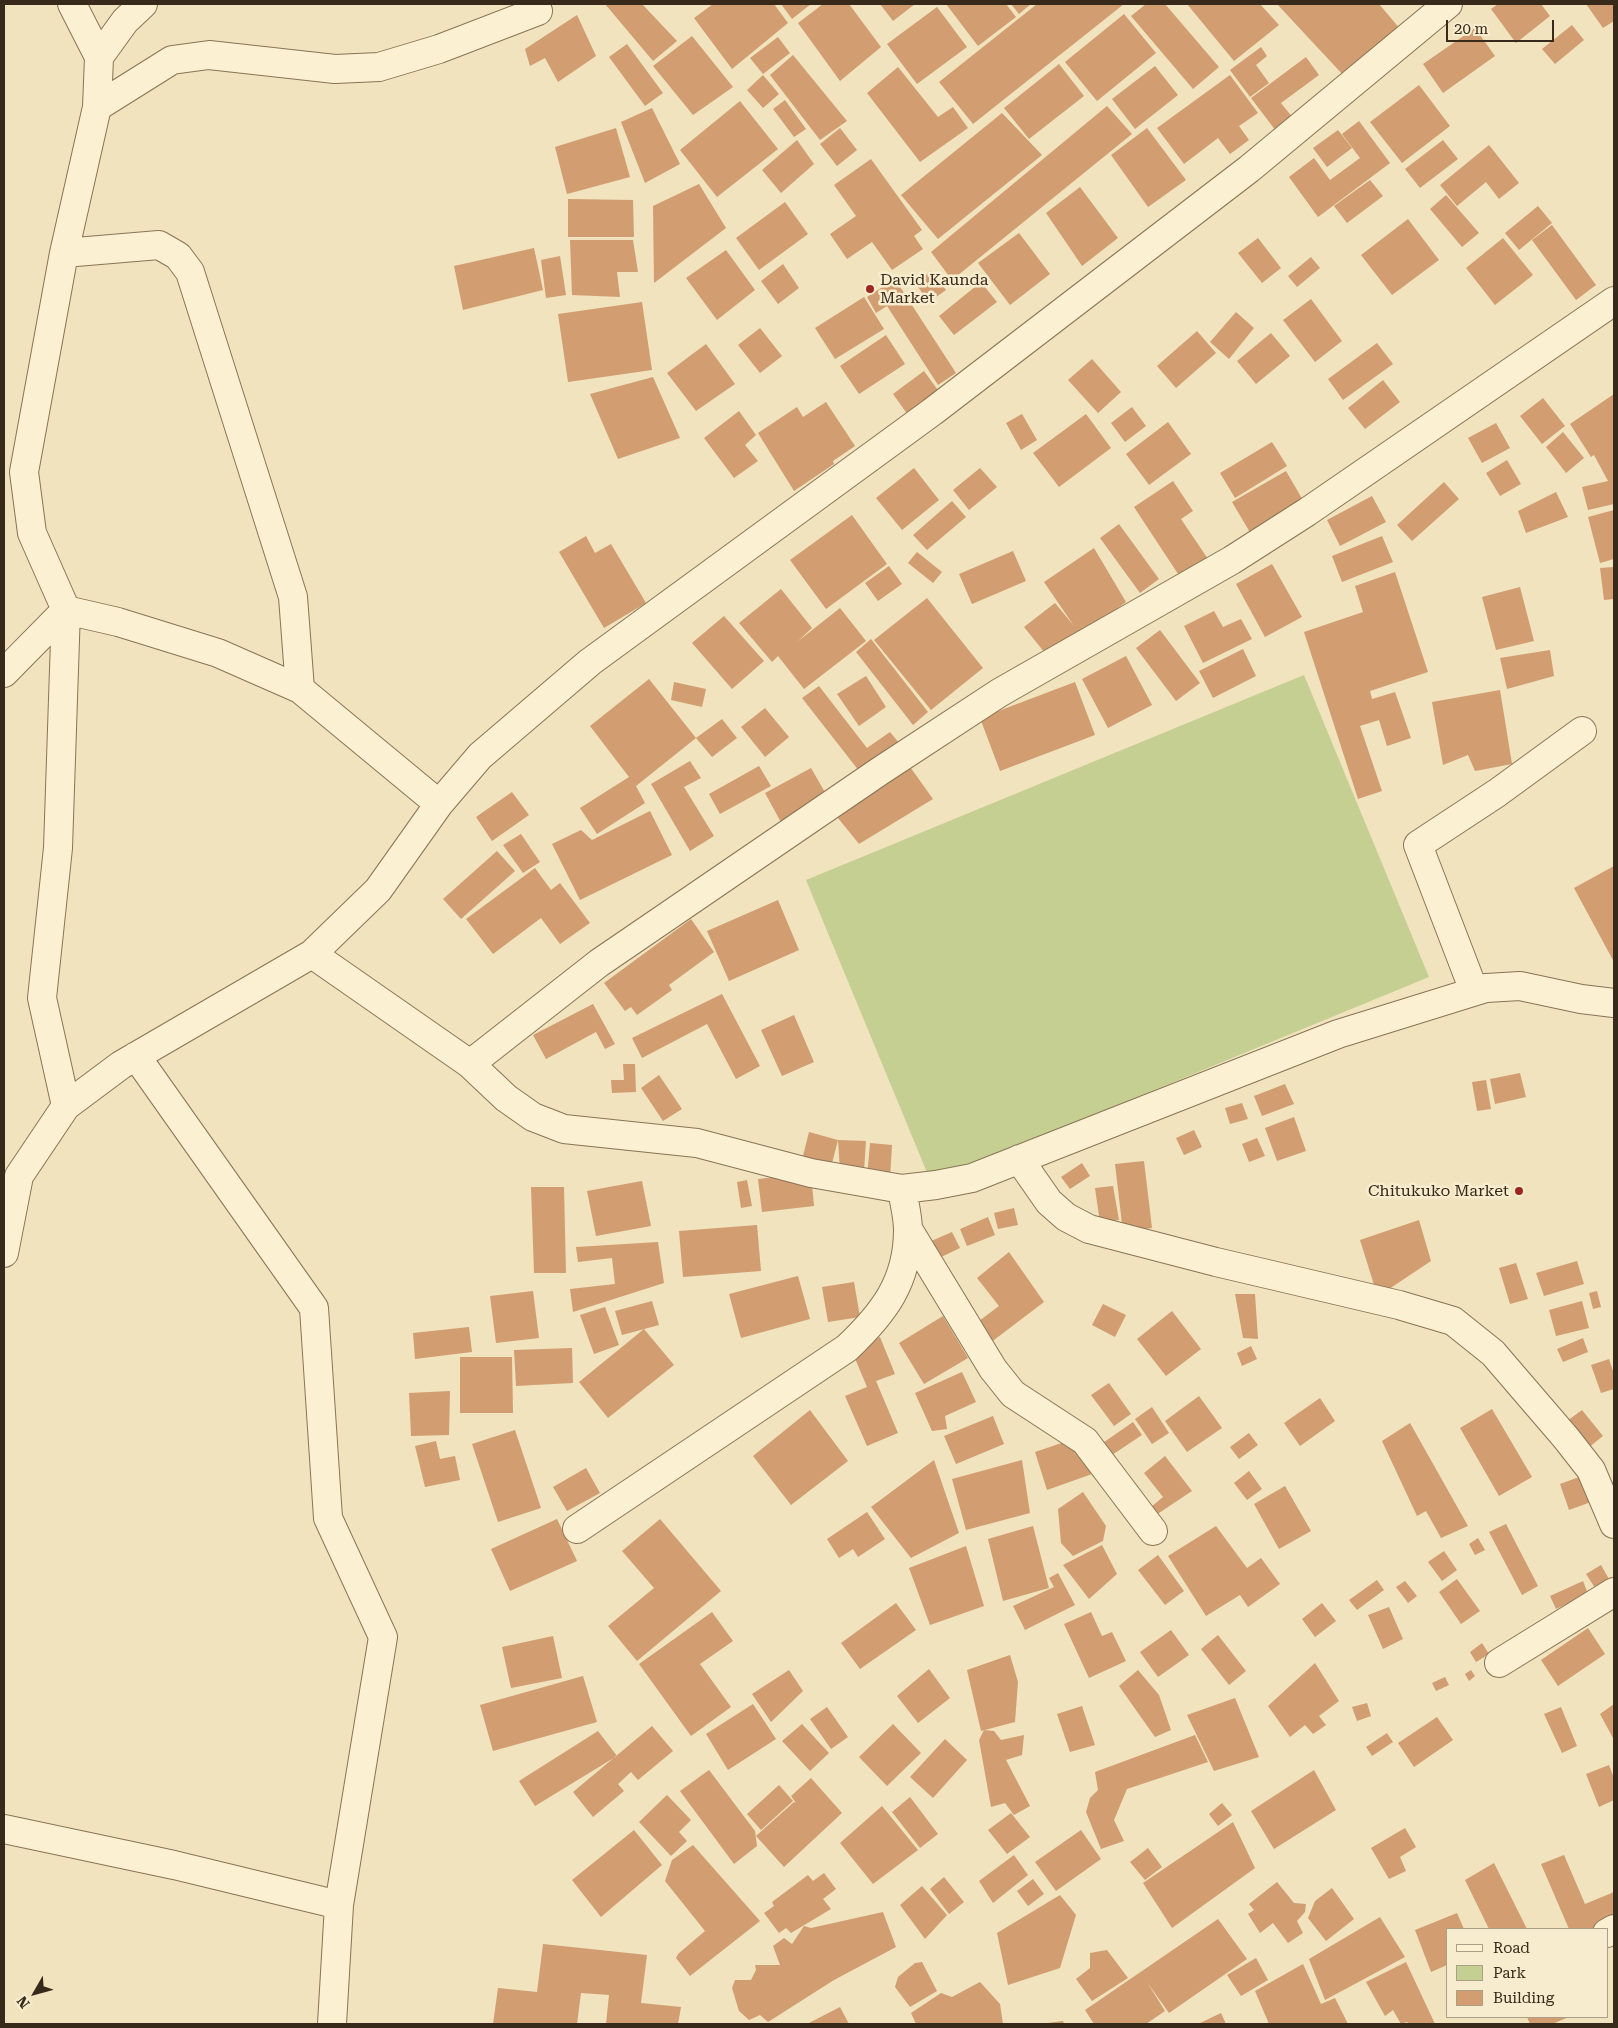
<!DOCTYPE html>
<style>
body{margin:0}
#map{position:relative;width:1618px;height:2028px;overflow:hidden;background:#f0e3be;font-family:"Roboto Serif",serif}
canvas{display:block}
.frame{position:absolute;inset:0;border:5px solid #382a1b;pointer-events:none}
.legend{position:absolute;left:1446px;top:1928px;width:162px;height:90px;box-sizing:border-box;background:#f7edce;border:1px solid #ab9f86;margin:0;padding:6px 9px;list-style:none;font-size:15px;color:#382a1b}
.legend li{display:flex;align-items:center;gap:10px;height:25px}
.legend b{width:25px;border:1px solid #ab9f86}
.north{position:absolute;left:10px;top:1968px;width:50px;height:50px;-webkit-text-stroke:4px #f7edce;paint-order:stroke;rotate:232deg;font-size:14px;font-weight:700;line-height:20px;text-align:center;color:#382a1b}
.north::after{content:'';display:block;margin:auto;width:18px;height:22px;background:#382a1b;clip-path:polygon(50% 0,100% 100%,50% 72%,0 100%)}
.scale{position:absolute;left:1446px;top:20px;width:108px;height:22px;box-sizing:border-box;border:2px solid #382a1b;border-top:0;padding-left:6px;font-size:15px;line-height:18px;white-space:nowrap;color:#382a1b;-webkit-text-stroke:4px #f7edce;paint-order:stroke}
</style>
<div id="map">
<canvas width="1618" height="2028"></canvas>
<div class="frame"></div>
<ul class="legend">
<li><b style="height:6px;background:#fbf0d1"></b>Road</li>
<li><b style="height:14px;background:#c5cf91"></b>Park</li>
<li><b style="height:14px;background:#d19d71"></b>Building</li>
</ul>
<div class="north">N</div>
<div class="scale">20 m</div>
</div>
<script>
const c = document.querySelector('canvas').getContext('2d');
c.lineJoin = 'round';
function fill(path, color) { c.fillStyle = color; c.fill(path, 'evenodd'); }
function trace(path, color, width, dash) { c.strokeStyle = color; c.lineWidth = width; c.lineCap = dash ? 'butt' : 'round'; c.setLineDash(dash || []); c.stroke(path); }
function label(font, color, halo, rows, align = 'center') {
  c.font = font + ' "Roboto Serif",serif'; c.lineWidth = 5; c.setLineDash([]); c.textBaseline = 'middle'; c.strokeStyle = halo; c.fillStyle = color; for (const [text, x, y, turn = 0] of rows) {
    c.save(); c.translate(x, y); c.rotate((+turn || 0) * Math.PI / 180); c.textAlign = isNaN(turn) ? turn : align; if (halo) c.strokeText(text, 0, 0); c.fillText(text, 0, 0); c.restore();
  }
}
fill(new Path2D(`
 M1304 675 1429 977 931 1182 806 880Z`), '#c5cf91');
fill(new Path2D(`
 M605 4H642L677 41 653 61Z
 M713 4H774L788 23 732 69 694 18Z
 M781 4H811L792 19Z
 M823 4H849L881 47 840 81 798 23Z
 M880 4H915L893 21Z
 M946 4H1006L1016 17 978 46Z
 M1011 4H1031L1019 14Z
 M1037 4H1124L973 124 939 82Z
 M1146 4H1165L1219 67 1193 89 1131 16Z
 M1187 4H1260L1279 25 1234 61Z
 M1277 4H1379L1401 30 1345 77Z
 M1498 4H1541L1550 16 1516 43 1491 9Z
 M1586 4H1614V21L1603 28Z
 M937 7 967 47 917 84 887 44Z
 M1124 14 1156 53 1097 101 1065 62Z
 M577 15 596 56 558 82 545 58 530 66 525 49Z
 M1572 25 1584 40 1555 64 1542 49Z
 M1475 28 1495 56 1443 93 1423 64Z
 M692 36 733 87 693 115 653 66Z
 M778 37 790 53 763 74 750 58Z
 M627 44 663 93 645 106 609 57Z
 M1261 47 1267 56 1256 65 1269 83 1250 97 1230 70Z
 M793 55 847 121 820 140 770 75Z
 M1306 57 1319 75 1281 103 1293 118 1276 131 1251 98Z
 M1059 64 1084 96 1029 139 1004 108Z
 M1155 66 1178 95 1135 129 1112 99Z
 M898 67 938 117 953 107 968 128 920 162 867 93Z
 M763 75 779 94 763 108 747 90Z
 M1230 75 1258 113 1239 126 1249 140 1230 154 1218 138 1184 164 1157 128Z
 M1419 85 1450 126 1402 163 1370 122Z
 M785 100 806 129 794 137 773 109Z
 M740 101 778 149 717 197 680 150Z
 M1107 106 1132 134 952 280 931 252Z
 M652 108 680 164 645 183 621 122Z
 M1002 113 1042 155 938 239 901 195Z
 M1359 121 1390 163 1318 217 1289 177 1314 158 1330 180 1360 158 1342 134Z
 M616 128 630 177 567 194 555 147Z
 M840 128 857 150 837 166 820 144Z
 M1147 128 1186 180 1148 207 1111 155Z
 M1338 130 1352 148 1327 167 1313 148Z
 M797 140 814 164 781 193 762 170Z
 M1443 140 1458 159 1420 188 1405 169Z
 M1489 145 1519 183 1499 199 1486 182 1457 206 1440 185Z
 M871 159 922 230 914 236 923 249 892 270 872 242 847 259 830 234 856 216 834 185Z
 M1370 180 1383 196 1347 223 1334 206Z
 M699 184 726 228 654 283 653 206Z
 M1080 187 1118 238 1082 266 1046 213Z
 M1446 195 1479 233 1462 247 1430 209Z
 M568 199 633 200 634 237H568Z
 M785 202 808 234 759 270 736 238Z
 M1538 206 1552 223 1519 250 1505 233Z
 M1408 219 1439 260 1392 295 1361 255Z
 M1552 225 1596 285 1576 300 1532 240Z
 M1019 233 1050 274 1010 305 978 263Z
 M1258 238 1281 268 1262 283 1238 253Z
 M1503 238 1533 275 1495 305 1466 268Z
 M570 240H633L638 272H617L620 297 572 295Z
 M534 248 543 290 463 310 454 266Z
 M726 250 755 290 717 320 686 278Z
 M560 256 566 295 546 298 541 260Z
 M1311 257 1320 268 1297 287 1288 276Z
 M783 264 799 288 778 304 761 281Z
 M931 271 946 290 929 302 915 283Z
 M895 279 956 373 938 385 887 306 876 313 867 297Z
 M981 282 997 302 954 335 939 316Z
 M864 297 884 329 835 359 815 328Z
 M1311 299 1342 341 1315 362 1283 320Z
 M642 302 652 370 568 382 558 314Z
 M1236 312 1254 328 1229 359 1210 342Z
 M760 328 782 356 760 373 738 345Z
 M1197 331 1216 353 1176 388 1157 366Z
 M1271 333 1290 356 1256 384 1237 361Z
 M886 335 905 364 859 394 840 366Z
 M1377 343 1393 364 1343 400 1328 379Z
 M706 344 735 384 696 411 667 373Z
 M1092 359 1121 392 1098 413 1068 380Z
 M924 371 940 393 908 415 893 394Z
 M653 377 680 438 618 459 590 394Z
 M1383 380 1400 402 1365 429 1348 408Z
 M1614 394V504L1588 510 1582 487 1608 481 1594 455 1591 457 1570 424Z
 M1543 398 1565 426 1542 444 1520 416Z
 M826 402 855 446 833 461 834 464 794 491 758 433 797 407 803 417Z
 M1132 407 1146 426 1125 442 1111 423Z
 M739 411 756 435 745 445 758 461 734 478 704 438Z
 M1022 414 1037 440 1021 450 1006 423Z
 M1086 414 1111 448 1059 487 1033 453Z
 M1168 422 1191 454 1149 485 1126 454Z
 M1496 423 1510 448 1482 463 1468 438Z
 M1563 432 1584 458 1566 473 1546 447Z
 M1272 442 1287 466 1235 498 1220 473Z
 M1507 460 1521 484 1500 496 1486 473Z
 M914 468 939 500 902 530 876 498Z
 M980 468 997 487 969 510 953 490Z
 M1286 471 1304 502 1251 534 1232 502Z
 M1173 481 1193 511 1181 519 1210 562 1182 580 1134 507Z
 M1444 482 1459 499 1412 541 1397 525Z
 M1556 492 1568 517 1526 533 1518 511Z
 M1372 496 1386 522 1340 546 1327 520Z
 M952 501 966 517 927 550 913 535Z
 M1614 510V559L1600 563 1588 517Z
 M852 515 887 564 826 609 790 560Z
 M1119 524 1159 579 1140 593 1100 538Z
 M586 536 595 553 611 544 646 603 604 628 559 552Z
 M1382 536 1393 562 1342 582 1332 556Z
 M1094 548 1126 602 1049 658 1024 627 1055 603 1074 626 1044 582Z
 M1013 551 1026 581 972 604 959 574Z
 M917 552 942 572 933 583 908 563Z
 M1272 564 1302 617 1265 637 1236 584Z
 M889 566 902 584 878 601 865 583Z
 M1614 567V599L1604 600 1600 568Z
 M1395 572 1428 672 1370 691 1372 699 1395 692 1411 738 1387 746 1379 720 1360 726 1382 791 1358 799 1304 632 1363 612 1355 586Z
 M1520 587 1534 641 1496 650 1482 597Z
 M781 589 812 628 797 642 840 608 866 641 804 689 778 656 772 662 739 623Z
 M927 598 983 668 931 710 874 640Z
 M1214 611 1223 627 1241 619 1252 639 1203 663 1184 626Z
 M724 616 764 661 732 689 692 643Z
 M1160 630 1200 683 1176 701 1136 648Z
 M871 639 928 712 913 725 856 652Z
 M1243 649 1256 676 1213 698 1199 671Z
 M1550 650 1554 676 1507 689 1500 658Z
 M1126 656 1152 705 1108 728 1082 679Z
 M866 676 886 707 859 726 837 694Z
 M649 679 696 738 636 786 645 803 597 834 580 808 629 777 590 726Z
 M674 682 706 689 702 707 671 700Z
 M1075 682 1095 735 1000 771 980 718Z
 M819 686 867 748 890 732 899 743 863 776 802 698Z
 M1500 690 1512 764 1475 771 1468 755 1443 765 1432 702Z
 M765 708 789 737 765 757 741 727Z
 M722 719 737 738 712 757 696 738Z
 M690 761 701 778 684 787 714 836 690 851 651 784Z
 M908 764 933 799 859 844 838 818Z
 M759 766 771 786 720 814 709 794Z
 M811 768 830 801 783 826 765 793Z
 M512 792 529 815 492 841 476 817Z
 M650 811 672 855 580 900 552 844 581 830 592 840Z
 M521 834 540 862 523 873 503 845Z
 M497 851 515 871 461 919 443 899Z
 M1614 866V962L1574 888Z
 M535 868 551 890 560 883 590 923 560 944 541 918 493 954 466 919Z
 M778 900 799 950 729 981 707 931Z
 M691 919 714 952 669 985 672 990 637 1015 631 1007 625 1011 604 983Z
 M722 994 760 1066 736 1079 707 1024 642 1058 632 1038Z
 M593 1004 615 1044 605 1049 596 1032 546 1059 533 1035Z
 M794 1015 814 1062 782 1076 761 1030Z
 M623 1064H635L636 1092 612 1093 611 1080H624Z
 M1520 1073 1526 1097 1495 1104 1490 1079Z
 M659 1075 682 1109 663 1121 641 1088Z
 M1486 1080 1491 1109 1477 1111 1472 1082Z
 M1285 1084 1294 1104 1262 1116 1254 1096Z
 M1242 1103 1248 1119 1230 1124 1225 1108Z
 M1294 1117 1306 1151 1277 1161 1265 1128Z
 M1194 1130 1202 1147 1184 1155 1176 1138Z
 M809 1132 838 1140 831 1167 802 1160Z
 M1257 1138 1265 1156 1249 1162 1242 1144Z
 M838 1140 866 1141 864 1171 840 1170Z
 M870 1143 892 1145 890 1179 867 1177Z
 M1144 1161 1152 1228 1123 1232 1115 1164Z
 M1082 1163 1090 1176 1070 1189 1061 1177Z
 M811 1173 814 1206 762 1212 758 1179Z
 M747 1180 752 1206 741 1208 737 1182Z
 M642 1181 651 1226 596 1236 587 1191Z
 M1113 1186 1119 1220 1100 1223 1095 1188Z
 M531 1187H564L566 1273H534Z
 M1014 1208 1018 1225 998 1229 994 1213Z
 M988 1217 995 1235 967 1246 960 1229Z
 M1419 1220 1431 1261 1380 1295 1375 1288 1360 1240Z
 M757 1225 761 1271 683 1277 679 1231Z
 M952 1232 960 1248 937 1259 929 1242Z
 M658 1242 664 1283 573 1312 570 1289 615 1284 612 1258 578 1262 576 1247Z
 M1009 1252 1044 1302 990 1343 975 1324 999 1306 977 1278Z
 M1577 1261 1584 1284 1544 1296 1536 1273Z
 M1516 1263 1528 1299 1510 1304 1499 1268Z
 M798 1276 810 1319 741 1338 729 1294Z
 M854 1282 860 1317 828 1322 822 1287Z
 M533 1291 539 1338 496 1343 490 1296Z
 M1597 1291 1601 1307 1593 1309 1589 1293Z
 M1235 1294H1255L1258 1339 1243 1338Z
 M652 1301 659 1325 622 1335 615 1311Z
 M1582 1301 1589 1328 1556 1336 1549 1310Z
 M1103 1304 1126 1315 1115 1337 1092 1325Z
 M605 1307 619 1345 594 1354 580 1315Z
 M1172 1311 1201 1349 1166 1376 1137 1339Z
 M943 1316 968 1358 924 1384 899 1343Z
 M469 1327 472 1352 415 1359 413 1333Z
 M644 1329 674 1365 608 1418 579 1382Z
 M880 1337 895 1374 876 1381 898 1433 867 1446 845 1396 867 1387 851 1349Z
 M1583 1338 1588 1352 1563 1362 1557 1349Z
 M1251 1346 1257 1359 1242 1366 1237 1353Z
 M572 1348 573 1383 516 1386 514 1350Z
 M460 1357H512L513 1413H460Z
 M1609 1359 1614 1374V1389L1601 1393 1591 1365Z
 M962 1372 976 1402 945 1416 947 1429 932 1431 915 1393Z
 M1109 1383 1131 1414 1114 1426 1091 1395Z
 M450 1391 449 1435 411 1436 409 1393Z
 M1199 1396 1222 1428 1187 1452 1165 1421Z
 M1320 1398 1335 1421 1300 1446 1284 1423Z
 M1152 1407 1169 1433 1152 1444 1135 1419Z
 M1492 1409 1532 1477 1499 1496 1460 1428Z
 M810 1410 848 1461 791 1505 753 1456Z
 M1582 1410 1603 1436 1588 1448 1567 1421Z
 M993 1416 1004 1444 956 1464 944 1436Z
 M1133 1422 1142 1435 1106 1459 1097 1447Z
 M1410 1423 1468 1526 1441 1538 1426 1511 1417 1516 1382 1441Z
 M515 1430 541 1508 498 1522 472 1444Z
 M1249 1433 1258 1445 1239 1459 1230 1447Z
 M1079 1437 1092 1474 1047 1490 1035 1452Z
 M436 1441 440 1459 455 1456 460 1480 425 1487 415 1446Z
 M1165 1456 1192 1491 1156 1515 1151 1507 1163 1497 1144 1473Z
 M934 1460 959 1533 911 1558 871 1507Z
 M1022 1460 1030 1513 966 1530 952 1479Z
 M586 1468 600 1493 567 1511 553 1487Z
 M1249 1471 1262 1489 1247 1500 1234 1483Z
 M1582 1476 1591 1502 1569 1510 1560 1484Z
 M1285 1486 1311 1531 1279 1549 1254 1504Z
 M1083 1492 1106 1526 1103 1541 1073 1556 1061 1543 1058 1509Z
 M867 1512 885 1539 858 1557 853 1549 839 1558 827 1539Z
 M557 1519 577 1561 510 1591 491 1549Z
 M660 1519 721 1591 637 1661 608 1626 654 1588 622 1551Z
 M1506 1524 1538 1586 1522 1595 1489 1532Z
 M1033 1526 1049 1588 1003 1601 988 1539Z
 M1216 1526 1247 1568 1261 1558 1280 1584 1248 1607 1240 1595 1206 1616 1168 1556Z
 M1478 1538 1485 1550 1475 1555 1469 1544Z
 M1102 1545 1117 1574 1089 1599 1063 1565Z
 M966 1546 984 1606 930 1625 909 1568Z
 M1444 1551 1457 1570 1442 1581 1428 1562Z
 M1158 1555 1184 1591 1165 1605 1138 1570Z
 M1601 1565 1609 1579 1595 1588 1586 1574Z
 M1058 1573 1075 1605 1025 1630 1013 1606 1054 1587 1049 1578Z
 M1457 1579 1480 1611 1461 1624 1439 1592Z
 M1377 1580 1384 1590 1357 1610 1349 1600Z
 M1405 1581 1417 1596 1408 1603 1396 1587Z
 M1583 1581 1588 1594 1556 1609 1550 1596Z
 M896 1603 916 1630 860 1669 841 1643Z
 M1322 1603 1336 1621 1315 1637 1302 1619Z
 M1389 1607 1403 1639 1383 1649 1368 1615Z
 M712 1612 733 1641 700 1664 731 1707 691 1736 639 1664Z
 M1091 1612 1102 1636 1112 1632 1126 1661 1089 1678 1064 1624Z
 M1588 1628 1605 1654 1558 1686 1541 1660Z
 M1171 1630 1189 1655 1158 1677 1140 1652Z
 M1218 1635 1246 1671 1229 1685 1201 1649Z
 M553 1636 562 1678 511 1688 502 1647Z
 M1482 1643 1489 1654 1476 1662 1470 1652Z
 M1010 1655 1018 1682 1015 1722 981 1731 967 1670Z
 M1315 1663 1339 1701 1319 1716 1326 1725 1313 1734 1305 1725 1290 1737 1268 1706Z
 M929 1669 950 1698 918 1723 897 1696Z
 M789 1670 803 1691 771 1722 752 1694Z
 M1138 1670 1159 1695 1171 1730 1155 1737 1119 1686Z
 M1471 1670 1475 1676 1469 1681 1465 1674Z
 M583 1676 597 1722 493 1751 480 1705Z
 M1445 1677 1449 1685 1436 1691 1432 1683Z
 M1235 1698 1259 1757 1214 1771 1187 1715Z
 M1367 1703 1371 1716 1357 1721 1352 1707Z
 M753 1704 776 1739 728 1770 706 1734Z
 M1614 1704V1740L1600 1714Z
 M1082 1706 1095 1745 1070 1752 1057 1714Z
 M827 1707 848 1737 831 1749 810 1719Z
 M1561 1707 1577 1746 1562 1753 1544 1714Z
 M1437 1717 1453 1740 1414 1767 1398 1743Z
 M802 1724 829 1753 810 1771 782 1741Z
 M893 1724 921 1753 887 1786 859 1757Z
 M652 1726 673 1751 638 1780 631 1772 618 1784 624 1791 593 1817 573 1792Z
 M984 1730 994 1731 1001 1740 1024 1735 1022 1755 1006 1760 1030 1806 1014 1815 1005 1803 991 1807 979 1740Z
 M598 1731 617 1756 535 1806 519 1781Z
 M1387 1733 1393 1742 1372 1756 1366 1747Z
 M1195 1735 1208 1762 1127 1789 1114 1820 1124 1841 1101 1849 1086 1812 1090 1798 1098 1790 1095 1772Z
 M945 1739 967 1760 933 1798 910 1777Z
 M1609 1765 1614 1778V1800L1599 1807 1586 1774Z
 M709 1770 755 1831 757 1846 734 1864 680 1791Z
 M1314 1770 1336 1810 1274 1849 1251 1811Z
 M811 1778 842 1813 784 1867 756 1836 794 1802 796 1803 791 1796Z
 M779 1785 793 1801 761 1830 747 1814Z
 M667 1795 691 1820 679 1832 687 1841 671 1856 639 1822Z
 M910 1797 938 1834 920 1848 892 1812Z
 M1222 1803 1232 1815 1218 1826 1209 1814Z
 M882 1806 918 1850 873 1884 840 1843Z
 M1011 1813 1030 1837 1007 1854 988 1830Z
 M1233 1822 1255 1868 1172 1928 1143 1883Z
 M1405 1828 1416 1847 1400 1857 1406 1871 1389 1879 1371 1848Z
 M634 1830 662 1865 601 1917 572 1880Z
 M1081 1830 1101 1859 1056 1891 1035 1862Z
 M693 1845 760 1921 690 1976 676 1958 678 1954 705 1931 665 1881 672 1860Z
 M1148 1848 1162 1867 1145 1880 1130 1862Z
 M1014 1855 1028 1875 993 1903 979 1881Z
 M1564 1855 1585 1904 1614 1892V1921L1594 1929H1569L1541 1864Z
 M1494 1863 1527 1929H1489L1465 1880Z
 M824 1873 836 1889 823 1899 831 1909 791 1933 786 1928 779 1933 764 1913 774 1906 772 1902 808 1875 813 1881Z
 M944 1877 964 1902 949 1914 930 1889Z
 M1033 1879 1044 1894 1028 1906 1017 1891Z
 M1277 1882 1294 1903 1306 1904 1305 1912 1297 1921 1303 1933 1288 1943 1273 1923 1260 1933 1248 1914 1254 1910 1249 1904Z
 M922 1886 947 1915 925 1939 900 1905Z
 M1332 1888 1354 1919 1326 1941 1308 1918 1315 1901Z
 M1060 1895 1076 1915 1060 1968 1008 1985 997 1933Z
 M883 1912 896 1947 834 1980 768 2022 760 2015 749 2020 739 2011 732 1988 735 1980H751L756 1970 755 1965H780L773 1946 784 1938 792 1944 804 1926 811 1928Z
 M1457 1913 1464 1929H1447V1965L1431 1972 1415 1930Z
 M1380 1917 1405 1957 1325 2000 1309 1959Z
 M1218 1919 1247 1959 1169 2013 1147 1982 1165 2011 1146 2024H1094L1085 2010Z
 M543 1944 647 1955 641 2003 681 2007 678 2024H606L609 1995 581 1993 577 2024H493L498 1988 537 1992Z
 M1107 1950 1128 1978 1092 2001 1076 1979 1090 1968V1953Z
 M1256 1958 1268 1980 1241 1996 1227 1975Z
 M922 1962 937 1991 910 2007 895 1987 898 1977 915 1963Z
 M1406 1962 1435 2024H1409L1407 2022 1401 2024 1393 2010 1385 2016 1366 1982Z
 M1303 1964 1321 2004 1335 1998 1348 2024H1269L1255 1991Z
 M980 1982 1000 2004 1003 2024H916L911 2013 941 1993 952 1997Z
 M840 2007 849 2024H807Z
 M1221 2013 1226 2024H1198Z
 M1527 2017H1569L1552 2024H1530Z
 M1063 2021 1064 2024H1048L1047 2023Z`), '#d19d71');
const minor = new Path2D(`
 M99 57 125 21 143 4
 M97 107 172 60 209 55 335 69 379 67 439 49 538 11
 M64 253 159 245 178 256 190 272 293 597 300 689
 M4 673 66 610 32 533 24 472 64 253 97 107 99 57 72 4
 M312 954 470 1064 506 1098 533 1117 564 1129 697 1143 811 1173 902 1189 936 1185 972 1178 1338 1034 1486 988 1520 986 1581 999 1614 1003
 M1474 991 1418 845 1497 793 1582 731
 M136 1056 314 1308 328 1518 383 1637 339 1905 332 2024
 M470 1064 599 963 880 771 999 693 1232 560 1307 512 1614 301
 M66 1106 42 998 58 848 66 610 118 622 218 653 300 689 439 804
 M1019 1159 1049 1202 1066 1217 1089 1229 1216 1262 1399 1305 1453 1321 1493 1353 1566 1438 1591 1470 1614 1524
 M908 1229 993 1369 1013 1394 1085 1441 1153 1531
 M4 1253 19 1176 66 1106 121 1065 312 954 378 890 439 804 480 756 590 662 932 412 1249 169 1448 4
 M577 1529 847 1348C883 1314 908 1282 908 1230 908 1217 904 1202 902 1189
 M1499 1663 1614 1592
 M4 1829 174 1865 339 1905
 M1607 1933 1614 1929`);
trace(minor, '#897456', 30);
trace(minor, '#fbf0d1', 28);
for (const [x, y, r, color] of [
 [870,289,5,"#9c2722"],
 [1519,1191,5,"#9c2722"]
]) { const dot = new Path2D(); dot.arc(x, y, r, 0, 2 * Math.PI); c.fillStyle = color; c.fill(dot); trace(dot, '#f7edce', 2); }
label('16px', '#382a1b', '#f7edce', [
 ["David Kaunda",880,280],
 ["Market",880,298],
 ["Chitukuko Market",1509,1191,"right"]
], 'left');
</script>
